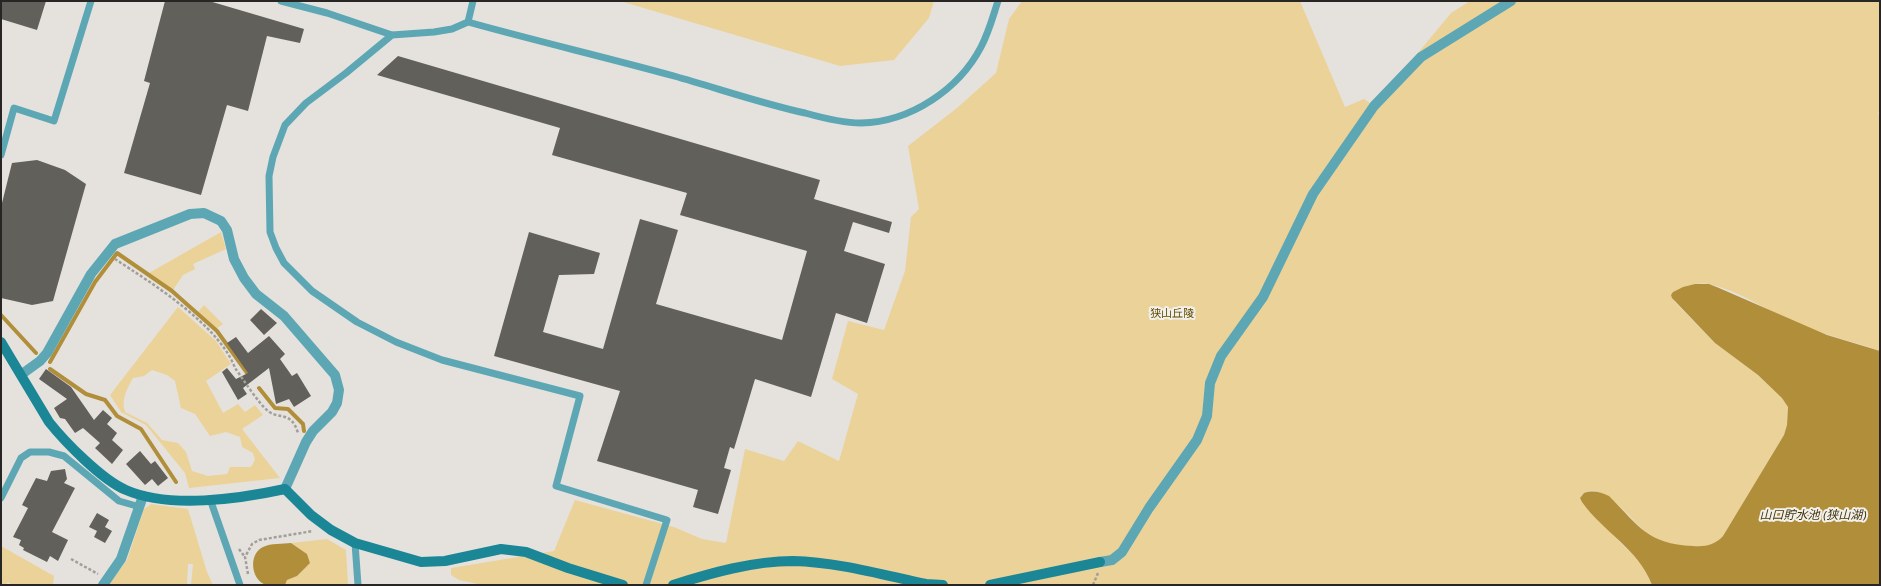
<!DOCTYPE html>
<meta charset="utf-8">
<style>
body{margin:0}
#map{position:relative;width:1881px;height:586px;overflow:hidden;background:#e5e2dd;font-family:Overpass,sans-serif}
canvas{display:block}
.frame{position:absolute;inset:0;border:2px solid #272624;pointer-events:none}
</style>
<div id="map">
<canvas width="1881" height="586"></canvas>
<div class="frame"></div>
</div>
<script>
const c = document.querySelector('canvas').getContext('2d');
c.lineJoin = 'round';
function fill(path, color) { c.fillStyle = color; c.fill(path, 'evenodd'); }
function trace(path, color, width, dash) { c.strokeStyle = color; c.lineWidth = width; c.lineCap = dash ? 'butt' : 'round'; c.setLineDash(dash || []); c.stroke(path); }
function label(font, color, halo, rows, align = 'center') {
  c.font = font + ' Overpass,"Noto Sans JP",sans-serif'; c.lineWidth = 4; c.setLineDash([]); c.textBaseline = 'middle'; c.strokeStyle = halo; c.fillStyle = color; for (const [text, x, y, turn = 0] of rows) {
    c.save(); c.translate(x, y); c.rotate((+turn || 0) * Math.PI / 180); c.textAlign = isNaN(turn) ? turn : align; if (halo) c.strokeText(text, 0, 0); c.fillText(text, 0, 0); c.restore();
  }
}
fill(new Path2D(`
 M620 1H934L929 18 894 60 840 66Z
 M1022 1H1300L1345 107 1364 99 1374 106 1451 13 1470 1H1880V106L1878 114 1880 116V351C1852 341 1823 335 1795 323 1767 311 1739 290 1708 284 1695 282 1685 287 1673 292L1674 301 1715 343 1758 375 1783 398 1788 406 1787 425 1784 435 1723 536C1715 546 1705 547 1692 546 1681 546 1666 545 1656 540 1638 532 1603 475 1582 495L1580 498 1585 506 1626 548 1635 555 1642 563 1652 585H482L459 580 451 575V568L554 551 575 500 674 527 702 539 726 543 745 449 784 461 798 441 839 461 858 394 832 379 848 321 884 330 905 271 911 217 919 209 908 146 957 108 996 73 1009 19Z
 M221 232 226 249 193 264 195 269 183 275 173 290 149 273Z
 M204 305 223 324 216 329 198 312Z
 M178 307 216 341 231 364 206 381 223 413 238 404 245 412 255 405 263 415 242 429 280 478 189 488 185 473 146 425 121 412 110 395ZM152 370 167 375 175 381 181 408 195 414 210 436 226 432 240 437 242 447 253 453 255 460 251 467H230L227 474 208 476 192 471 186 452 178 443 162 440 147 423 125 412C121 399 127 389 133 378L144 376Z
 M151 504 188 509 207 572 213 585H191L193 564H188L187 585H110L111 581 127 560 144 509Z
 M327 539 346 550 348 585H285L287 580 297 576 310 563 307 554 291 543Z
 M1 546 54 576 53 585H12L8 582 6 585H1Z`), '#ebd299');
fill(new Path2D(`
 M1695 284H1709L1719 288 1827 335 1880 351V585H1652C1638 548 1604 533 1582 502L1580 498 1584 493C1593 490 1601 492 1609 496 1639 526 1647 544 1693 546 1705 547 1715 545 1723 536L1784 435 1787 425 1788 407 1782 398 1758 375 1715 343 1672 298 1671 295 1673 292 1683 287Z
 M291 543 307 554 310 563 297 576 287 580 285 585C279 585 271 586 266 585 251 580 248 554 263 547 271 543 283 544 291 543Z`), '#b18e39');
trace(new Path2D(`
 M1 315 36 353
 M50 362 95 282 117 253 172 291 217 331 250 377
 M50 369 86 394 105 400 117 416 141 429 176 482
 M259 388 275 408 288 409 303 424 304 431`), '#b18e39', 4);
fill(new Path2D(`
 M1 1H46L37 30 1 19Z
 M165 1H209L304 29 300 43 267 36 248 111 227 105 201 195 124 173 150 83 144 81Z
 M398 56 820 180 814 199 892 222 889 233 853 222 844 251 885 264 867 323 836 313 811 397 755 379 734 449 730 447 724 468 731 470 718 514 693 507 698 490 597 461 620 391 494 356 529 232 600 253 594 274 559 275 543 332 603 349 640 219 678 230 656 304 782 340 807 251 680 215 687 193 552 155 560 128 377 75Z
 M37 160 65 170 86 184 53 301 32 305 1 298V207L12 163Z
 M261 309 277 323 264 335 250 320Z
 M269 336 285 354 280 359 292 376 297 373 311 396 294 407 289 399 276 404 269 368 243 388 247 394 238 400 222 372 227 368 236 379 248 373 227 343 236 337 248 353Z
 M46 369 71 387 94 420 103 410 112 418 107 424 117 433 112 440 123 450 112 464 95 448 100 443 83 428 75 433 65 419 60 418 54 408 67 399 39 379Z
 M140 451 151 464 155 461 168 478 158 486 152 479 145 485 126 464Z
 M65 469 67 479 64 483 75 488 52 532 68 540 58 561 50 556 47 562 23 550 24 548 19 545 21 540 13 537 28 508 22 505 36 478 47 481 51 471Z
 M97 513 109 520 105 527 112 531 105 543 94 537 97 531 89 527Z`), '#62605b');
trace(new Path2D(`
 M115 259C153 284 219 325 235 368 243 379 259 404 268 411 279 420 291 410 298 433
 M239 549 245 557
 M71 559 98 574
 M248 574 245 557 252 544 259 540 313 531
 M1093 585 1098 573`), '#a29f9b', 2.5, [3, 2]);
trace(new Path2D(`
 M281 1 327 13 392 35 434 32 452 29 468 22C536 41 605 57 674 76 717 88 760 103 805 113 823 118 842 123 861 123 911 122 959 89 981 47 989 32 993 16 998 1
 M468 22 473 1
 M392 35 346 73 306 103 285 125 273 157 269 176 270 232 276 248 284 263 312 291 357 322 396 342 442 360 580 396 556 486 667 520 646 585
 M1 155 14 108 54 121 91 1
 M1 498 21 458 30 452H49L64 456 119 501 140 507
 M210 499 240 585
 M355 543 358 585`), '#5da7b5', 7);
trace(new Path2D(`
 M22 374 40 361 47 353 91 274 115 244 190 214 204 213 221 221 227 230 234 259 244 278 256 294 284 316 335 375 339 390 337 403 332 412 313 431 306 442 285 489
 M1100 562 1112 560 1122 552 1149 508 1197 440 1207 416 1210 383 1221 356 1263 297 1313 194 1374 106 1421 57 1511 1
 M103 585 121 559 143 496`), '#5da7b5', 10);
trace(new Path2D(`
 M1 342 49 422C65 442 102 480 126 490 169 509 239 499 285 489L311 515 331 530 355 543 421 562 445 561 501 549 526 552 568 568 623 585
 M673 585C711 573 753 561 793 561 838 562 883 575 926 584L943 585
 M990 585 1100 562`), '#1b8696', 10);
label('11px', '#624b05', '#f2f0ea', [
 ["狭山丘陵",1172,315]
]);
label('italic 12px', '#42330e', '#f2f0ea', [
 ["山口貯水池 (狭山湖)",1813,517]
]);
</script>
